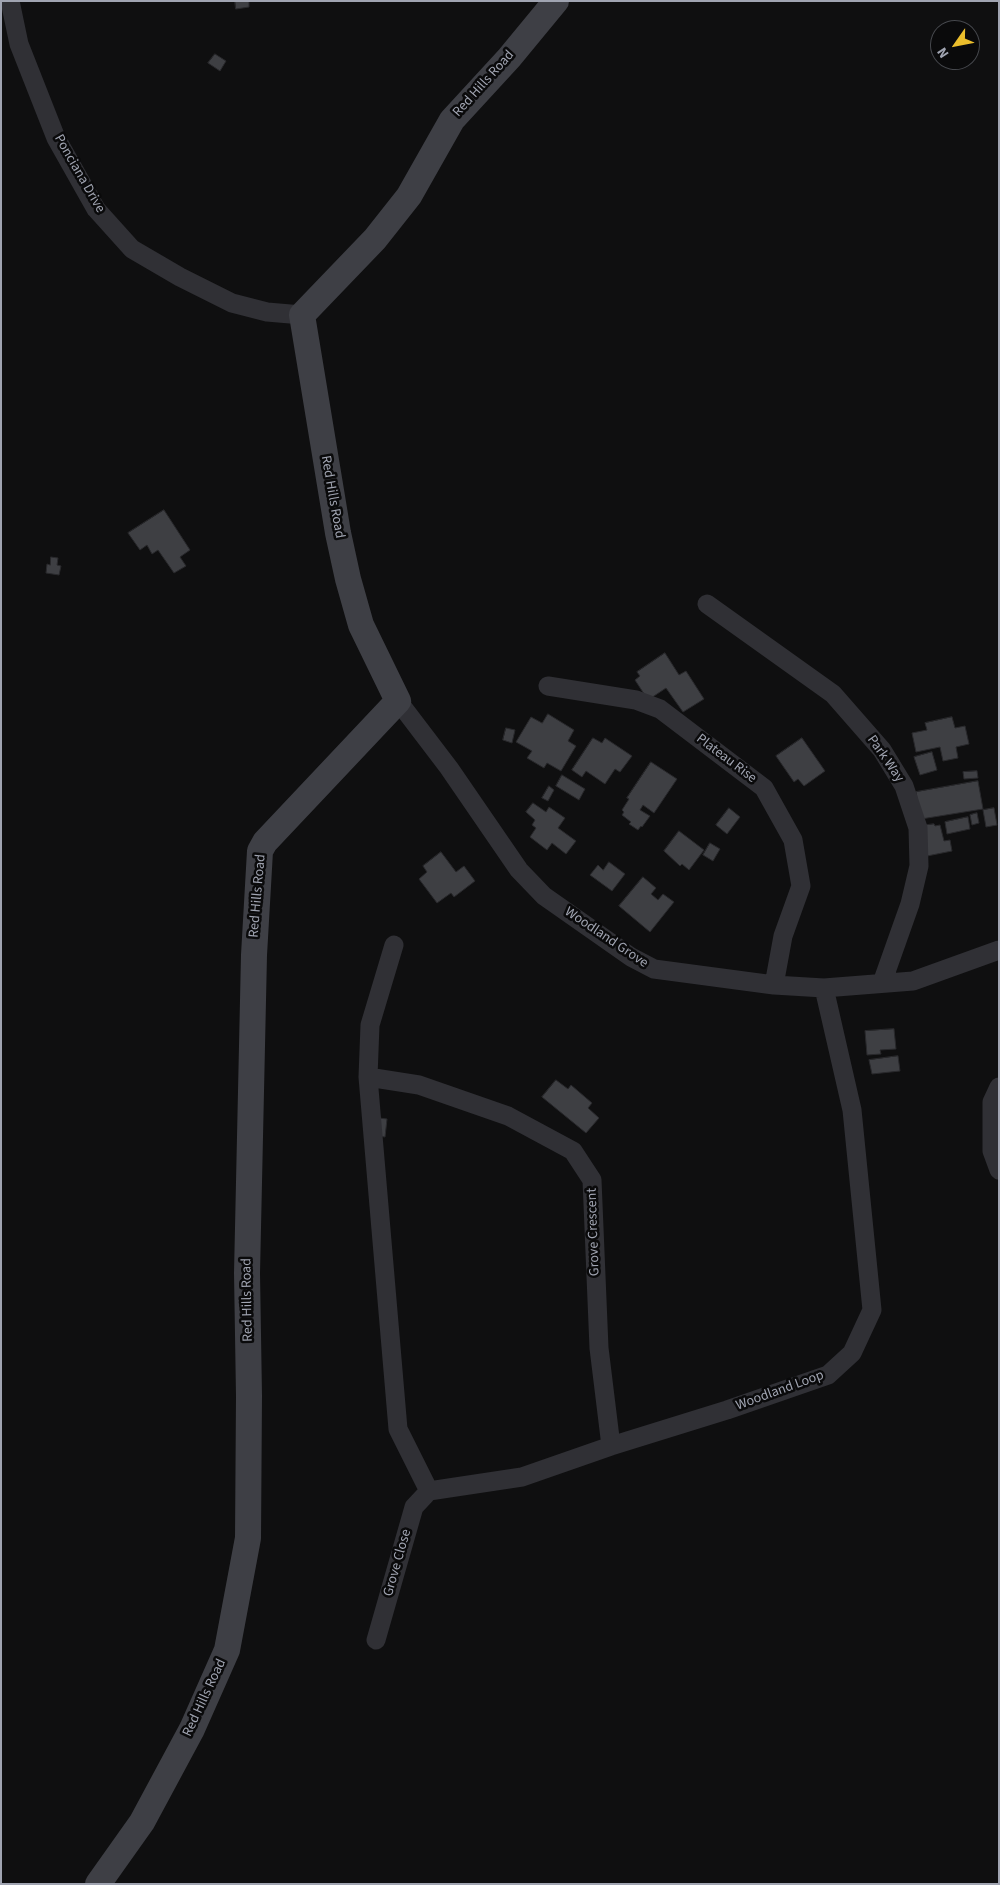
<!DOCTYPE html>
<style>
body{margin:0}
#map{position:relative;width:1000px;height:1885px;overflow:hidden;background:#0f0f10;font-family:"Source Sans 3",sans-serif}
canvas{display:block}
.frame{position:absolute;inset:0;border:2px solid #a0a4b1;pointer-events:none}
.north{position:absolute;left:930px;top:20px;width:50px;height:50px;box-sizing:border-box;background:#0a0a0b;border:1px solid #46484d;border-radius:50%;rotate:237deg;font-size:14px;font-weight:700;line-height:20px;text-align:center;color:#a0a4b1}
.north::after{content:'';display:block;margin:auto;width:18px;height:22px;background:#ebbe2c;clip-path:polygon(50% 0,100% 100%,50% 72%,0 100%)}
</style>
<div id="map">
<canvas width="1000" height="1885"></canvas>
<div class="frame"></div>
<div class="north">N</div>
</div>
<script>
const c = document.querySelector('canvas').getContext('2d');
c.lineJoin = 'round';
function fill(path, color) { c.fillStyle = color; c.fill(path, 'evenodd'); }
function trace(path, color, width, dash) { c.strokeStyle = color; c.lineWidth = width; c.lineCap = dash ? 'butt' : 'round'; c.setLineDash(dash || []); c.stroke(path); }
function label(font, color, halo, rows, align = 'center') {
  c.font = font + ' "Source Sans 3",sans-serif'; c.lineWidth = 5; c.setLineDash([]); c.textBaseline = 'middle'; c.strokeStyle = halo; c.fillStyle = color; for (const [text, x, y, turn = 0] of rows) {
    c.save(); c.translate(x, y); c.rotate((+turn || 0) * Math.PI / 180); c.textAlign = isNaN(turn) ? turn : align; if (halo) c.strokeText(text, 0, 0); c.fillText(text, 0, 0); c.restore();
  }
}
const building = new Path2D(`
 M235 1H249V7L236 9Z
 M215 54 226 61 220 71 208 63Z
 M164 510 190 550 180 557 186 566 174 573 158 550 152 554 147 545 140 550 128 533Z
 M51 557 58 558 57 565 61 566 59 575 46 573 47 564 50 565Z
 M665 653 679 675 686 671 704 699 683 712 666 688 648 700 635 680 640 676 637 672Z
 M548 714 574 730 568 741 576 746 561 771 547 763 544 768 527 758 532 751 516 742 531 717 542 723Z
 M952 717 955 728 965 726 969 744 956 747 958 758 943 761 940 747 916 752 912 733 927 730 925 723Z
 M506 728 515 730 512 743 503 740Z
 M593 738 602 743 605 738 632 756 620 772 615 769 605 784 586 771 582 777 572 770Z
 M802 738 825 771 804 786 798 779 794 782 776 756Z
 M932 752 937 770 920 775 914 757Z
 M651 762 677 779 654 813 643 805 640 810 650 816 642 827 641 826 638 830 629 824 631 822 622 815 624 812 622 810 629 799 627 798Z
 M977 771 978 778 964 779 963 772Z
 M562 775 585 789 579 800 556 786Z
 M978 781 983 809 921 819 916 792Z
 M549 786 554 790 548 801 542 798Z
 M533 803 546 812 549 807 565 818 558 828 576 841 566 854 552 843 547 850 530 837 536 828 532 825 535 820 526 812Z
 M729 808 740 817 727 834 716 825Z
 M994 808 997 825 986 827 983 810Z
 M977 813 979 823 972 825 970 815Z
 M968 817 970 829 947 834 945 822Z
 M934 824 935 826 940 825 944 841 950 840 952 851 927 856 921 826Z
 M679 831 704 850 689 870 682 864 680 866 664 851Z
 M710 843 720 849 713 861 703 855Z
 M441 852 456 872 464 866 475 881 454 897 451 893 437 903 419 879 427 872 423 866Z
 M609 862 625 874 612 891 590 875 598 865 603 870Z
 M643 877 656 888 651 894 658 900 663 894 674 902 650 932 619 906Z
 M894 1029 896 1049 880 1050 881 1054 867 1055 865 1031Z
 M898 1056 900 1071 872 1074 869 1060Z
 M556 1080 568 1089 571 1085 592 1103 588 1108 599 1118 586 1133 542 1097Z
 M379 1118 387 1119 385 1137 378 1136Z`);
fill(building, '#3e3f43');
trace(building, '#29292c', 1);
trace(new Path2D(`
 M10 1 19 44 56 138 96 209 132 249 180 277 232 303 267 312 302 315
 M707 604 833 694 882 750 904 786 918 828 919 866 910 904 882 983
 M548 686 636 700 660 709 764 788 793 840 801 886 783 936 774 985
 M398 701 449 768 519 870 544 896 631 957 654 969 774 985 824 988 913 981 999 950
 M394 945 370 1025 368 1077 398 1429 429 1491
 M368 1077 419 1085 508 1116 573 1151 592 1180 599 1348 611 1446
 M999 1087 992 1102V1151L999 1170
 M429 1491 522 1477 611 1446 727 1410 828 1375 852 1353 872 1310 852 1110 824 988
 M376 1640 414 1507 429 1491`), '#303035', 19);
trace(new Path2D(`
 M98 1884 142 1822 192 1729 227 1650 248 1538 249 1396 247 1273 254 955 260 851 265 842 398 701 361 625 348 579 338 533 302 315 375 239 409 196 452 120 509 58 556 1`), '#3e3f45', 26);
label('14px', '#a0a4b1', '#0a0a0b', [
 ["Red Hills Road",484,84,-48],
 ["Ponciana Drive",79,174,60],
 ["Red Hills Road",332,497,80],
 ["Plateau Rise",726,759,37],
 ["Park Way",885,759,55],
 ["Red Hills Road",258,896,-85],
 ["Woodland Grove",606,938,34],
 ["Grove Crescent",594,1232,-92],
 ["Red Hills Road",248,1300,-91],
 ["Woodland Loop",780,1391,-20],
 ["Grove Close",398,1563,-74],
 ["Red Hills Road",205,1698,-65]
]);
</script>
